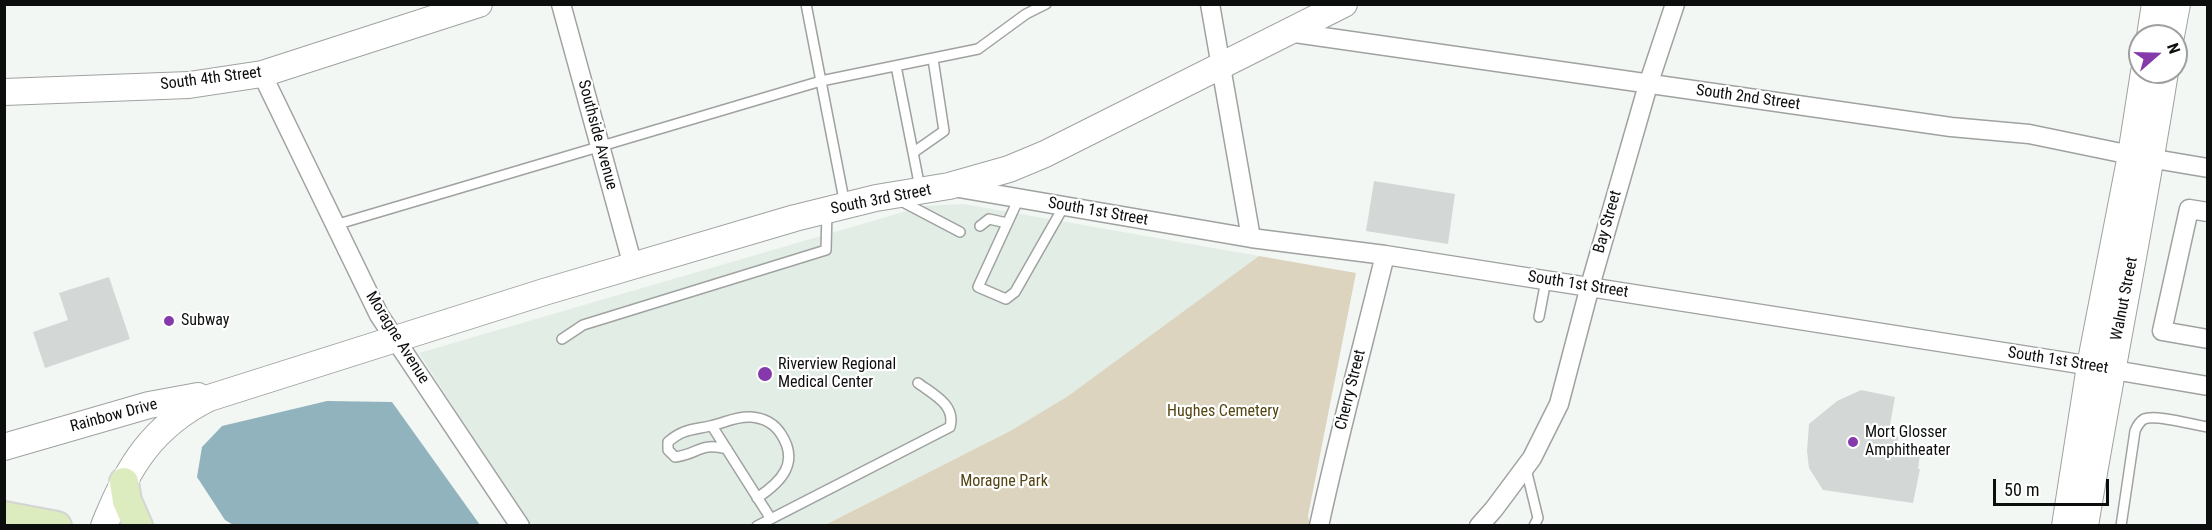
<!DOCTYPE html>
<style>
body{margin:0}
#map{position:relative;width:2212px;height:530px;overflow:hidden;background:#f3f7f4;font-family:"Roboto Condensed",sans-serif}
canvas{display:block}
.frame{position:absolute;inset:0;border:6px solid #0c0e0d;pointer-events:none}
.north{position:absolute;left:2128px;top:24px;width:60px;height:60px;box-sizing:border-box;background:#fff;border:2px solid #9e9f9e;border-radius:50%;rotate:70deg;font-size:16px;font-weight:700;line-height:24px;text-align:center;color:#0c0e0d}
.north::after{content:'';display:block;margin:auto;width:21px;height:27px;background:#8639aa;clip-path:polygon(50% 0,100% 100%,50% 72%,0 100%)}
.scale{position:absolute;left:1993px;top:479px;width:116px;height:27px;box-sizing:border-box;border:3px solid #0c0e0d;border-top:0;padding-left:8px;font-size:18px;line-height:21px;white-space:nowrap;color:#0c0e0d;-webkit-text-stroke:4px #fff;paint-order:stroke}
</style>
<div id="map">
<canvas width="2212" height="530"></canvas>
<div class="frame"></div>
<div class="north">N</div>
<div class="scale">50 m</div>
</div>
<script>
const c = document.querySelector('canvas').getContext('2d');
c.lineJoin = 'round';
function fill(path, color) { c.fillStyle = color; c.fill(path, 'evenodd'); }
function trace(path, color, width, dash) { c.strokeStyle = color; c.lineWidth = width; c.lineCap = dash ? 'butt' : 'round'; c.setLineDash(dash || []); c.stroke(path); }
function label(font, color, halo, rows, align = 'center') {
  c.font = font + ' "Roboto Condensed",sans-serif'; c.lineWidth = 4.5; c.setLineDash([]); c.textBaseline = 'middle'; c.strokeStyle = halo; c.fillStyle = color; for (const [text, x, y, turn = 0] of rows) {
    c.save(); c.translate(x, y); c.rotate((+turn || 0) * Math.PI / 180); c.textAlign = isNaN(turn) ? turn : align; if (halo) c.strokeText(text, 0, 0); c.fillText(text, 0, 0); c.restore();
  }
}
fill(new Path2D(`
 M964 204 1259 256 1068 396 1012 430 825 525H529L419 353 924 206Z`), '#e2ede5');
fill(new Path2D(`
 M1259 256 1356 273 1308 516 1310 525H825L1012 430 1068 396Z`), '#dcd4be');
fill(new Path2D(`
 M327 401 392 402 480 525 235 526 225 520 197 477 202 447 222 426Z`), '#90b3bd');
fill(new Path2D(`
 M1374 181 1455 194 1448 244 1366 231Z
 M109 277 130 339 45 368 33 332 68 320 59 293Z
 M1861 390 1895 397 1890 425 1898 437V451L1920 455 1918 469H1920L1913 503 1823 490 1809 468 1807 451 1809 424 1837 401Z`), '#d3d8d7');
const lane = new Path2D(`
 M806 4 845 205
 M896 66 920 188
 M914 152 944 131 933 59
 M1019 198 978 287 1006 299 1015 292 1064 206
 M901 201 960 232
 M335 225 821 81 978 49 1026 14 1046 4
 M980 226 989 219 1007 223
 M1539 317 1546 280
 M562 339 583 325 826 250 827 211
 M712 426 771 519
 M727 449C699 442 699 454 675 457L668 450V442C683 429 692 430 710 426 725 423 735 416 751 417 764 418 774 423 781 434 800 463 781 482 757 498
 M1526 469 1538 518 1534 526
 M757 526 950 427C956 405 934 395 918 383
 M2121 526 2135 431C2137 426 2139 422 2144 419 2156 414 2193 425 2208 427`);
const street = new Path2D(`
 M561 4 633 266
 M1210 4 1251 238
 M1288 32 1951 127 2029 134 2131 155 2208 168
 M262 74 379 315 520 526
 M953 187 1251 238 1385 255 2067 362 2208 386
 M2208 212 2189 209 2162 331 2208 339
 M1319 526C1339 434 1363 345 1385 255
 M1479 526 1494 509 1532 458 1559 404 1590 286 1648 85 1675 4`);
const secondary = new Path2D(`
 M2150 36 2155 4
 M2171 36 2177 4
 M4 92 189 85 262 74 479 4
 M4 447 149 405 198 396
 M104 526C127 468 152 426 209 398L544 292 795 218 876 198 949 186 1009 169 1045 154 1344 4
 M2065 526 2090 366 2131 155 2144 72
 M2085 526C2110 374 2141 224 2165 72`);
const primary = new Path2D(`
 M124 482 127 501 138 526
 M4 516 57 526`);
trace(lane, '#9fa2a0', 12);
trace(street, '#9fa2a0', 21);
trace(secondary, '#9fa2a0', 28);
trace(primary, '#d3d4d3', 32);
trace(lane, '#fff', 9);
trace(street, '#fff', 18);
trace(secondary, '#fff', 26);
trace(primary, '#dcecbe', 28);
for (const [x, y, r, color] of [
 [169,321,6,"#8639aa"],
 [765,374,8,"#8639aa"],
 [1853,442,6,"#8639aa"]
]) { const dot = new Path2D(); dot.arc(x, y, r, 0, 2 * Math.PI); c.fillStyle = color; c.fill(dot); trace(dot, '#fff', 2); }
label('16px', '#0c0e0d', '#fff', [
 ["South 4th Street",211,79,-7],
 ["South 2nd Street",1748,98,8],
 ["Southside Avenue",597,135,75],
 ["South 3rd Street",881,200,-11],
 ["South 1st Street",1098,212,10],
 ["Bay Street",1608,222,-74],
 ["South 1st Street",1578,285,9],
 ["Walnut Street",2125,299,-79],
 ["Moragne Avenue",397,338,58],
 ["South 1st Street",2058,361,9],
 ["Cherry Street",1351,390,-76],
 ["Rainbow Drive",114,416,-15]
]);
label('16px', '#0c0e0d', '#fff', [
 ["Subway",181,321],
 ["Riverview Regional",778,365],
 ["Medical Center",778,383],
 ["Mort Glosser",1865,433],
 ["Amphitheater",1865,451]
], 'left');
label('16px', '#534410', '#fff', [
 ["Hughes Cemetery",1223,412],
 ["Moragne Park",1004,482]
]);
</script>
